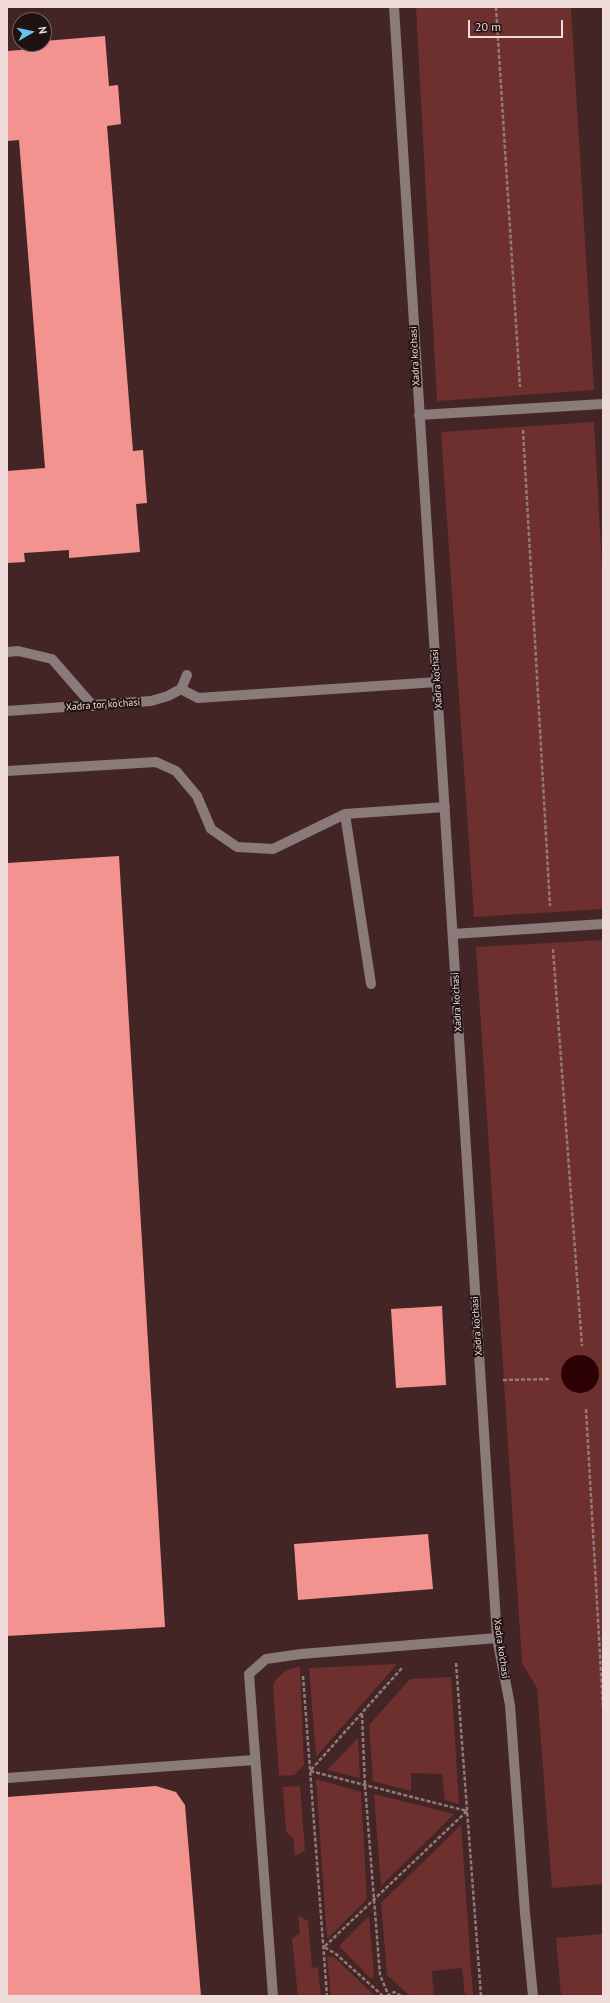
<!DOCTYPE html>
<style>
body{margin:0}
#map{position:relative;width:610px;height:2003px;overflow:hidden;background:#422524;font-family:"PT Sans",sans-serif}
canvas{display:block}
.frame{position:absolute;inset:0;border:8px solid #efdbda;pointer-events:none}
.north{position:absolute;left:12px;top:12px;width:40px;height:40px;box-sizing:border-box;background:#1f1212;border:1px solid #726262;border-radius:50%;rotate:81deg;font-size:11px;font-weight:700;line-height:16px;text-align:center;color:#efdbda}
.north::after{content:'';display:block;margin:auto;width:14px;height:18px;background:#69c3f1;clip-path:polygon(50% 0,100% 100%,50% 72%,0 100%)}
.scale{position:absolute;left:468px;top:20px;width:95px;height:18px;box-sizing:border-box;border:2px solid #efdbda;border-top:0;padding-left:5px;font-size:12px;line-height:14px;white-space:nowrap;color:#efdbda;-webkit-text-stroke:3px #1f1212;paint-order:stroke}
</style>
<div id="map">
<canvas width="610" height="2003"></canvas>
<div class="frame"></div>
<div class="north">N</div>
<div class="scale">20 m</div>
</div>
<script>
const c = document.querySelector('canvas').getContext('2d');
c.lineJoin = 'round';
function fill(path, color) { c.fillStyle = color; c.fill(path, 'evenodd'); }
function trace(path, color, width, dash) { c.strokeStyle = color; c.lineWidth = width; c.lineCap = dash ? 'butt' : 'round'; c.setLineDash(dash || []); c.stroke(path); }
function label(font, color, halo, rows, align = 'center') {
  c.font = font + ' "PT Sans",sans-serif'; c.lineWidth = 4; c.setLineDash([]); c.textBaseline = 'middle'; c.strokeStyle = halo; c.fillStyle = color; for (const [text, x, y, turn = 0] of rows) {
    c.save(); c.translate(x, y); c.rotate((+turn || 0) * Math.PI / 180); c.textAlign = isNaN(turn) ? turn : align; if (halo) c.strokeText(text, 0, 0); c.fillText(text, 0, 0); c.restore();
  }
}
fill(new Path2D(`
 M416 7H571L594 390 437 401Z
 M594 422 603 585V909L474 917 441 432Z
 M603 940V1884L552 1888 537 1688 522 1663 476 947Z
 M397 1664 316 1757 309 1668Z
 M300 1667 304 1765 294 1775 279 1776 273 1685C279 1674 287 1668 300 1667Z
 M451 1677 459 1804 445 1800 442 1774 411 1773V1791L373 1781 369 1725 410 1679Z
 M358 1738 360 1778 327 1770Z
 M316 1779 361 1792 367 1899 327 1939Z
 M300 1786 305 1850 295 1856 293 1838 286 1832 283 1787Z
 M374 1794 454 1814 381 1886Z
 M461 1825 473 1996H465L462 1968 432 1971 434 1996H410L387 1975 381 1903Z
 M298 1915 308 1921 312 1968 318 1967 321 1996H298L292 1939 300 1933Z
 M369 1916 374 1975 373 1978H370L339 1946Z
 M603 1934V1996H561L556 1938Z
 M327 1957H334L375 1996H331Z`), '#6d302f');
fill(new Path2D(`
 M561 1374a19 19 0 1 1 38 0a19 19 0 1 1-38 0Z`), '#2c0205');
fill(new Path2D(`
 M105 36 109 86 118 85 121 124 107 126 133 451 143 450 147 503 136 504 140 552 69 558V550L24 553 25 562 7 563V471L45 468 19 140 7 141V51L33 49 32 44H44V41Z
 M119 856 165 1627 7 1636V863Z
 M442 1306 446 1385 396 1388 391 1309Z
 M428 1534 433 1589 298 1600 294 1544Z
 M156 1786 176 1792 185 1805 201 1996H7V1797Z`), '#f3938f');
trace(new Path2D(`
 M496 7 520 387
 M523 430 550 906
 M553 949 582 1346
 M503 1380 551 1379
 M586 1409 603 1708
 M456 1663 481 1996
 M303 1676 327 1996
 M362 1714 365 1786 380 1975 388 1994
 M383 1996 336 1954 324 1947 467 1811 310 1771 402 1668
 M387 1996 394 1992 401 1996`), '#937a79', 2.5, [4, 2]);
trace(new Path2D(`
 M394 7 497 1638 510 1705 525 1913 533 1996
 M419 415 603 404
 M7 652 18 651 52 659 93 706
 M181 689 198 698 437 682
 M7 711 151 701 168 696 181 689 187 675
 M7 771 156 762 176 771 197 796 211 829 237 847 273 849 345 814
 M453 934 603 924
 M371 984 345 814 445 807
 M7 1778 254 1760
 M273 1996 249 1674 266 1659 301 1654 497 1638`), '#8a7a79', 10);
label('10px', '#efdbda', '#1f1212', [
 ["Xadra ko'chasi",415,356,-93],
 ["Xadra ko'chasi",437,679,-94],
 ["Xadra tor ko'chasi",103,705,-4],
 ["Xadra ko'chasi",457,1002,-93],
 ["Xadra ko'chasi",477,1326,-94],
 ["Xadra ko'chasi",501,1649,82]
]);
</script>
